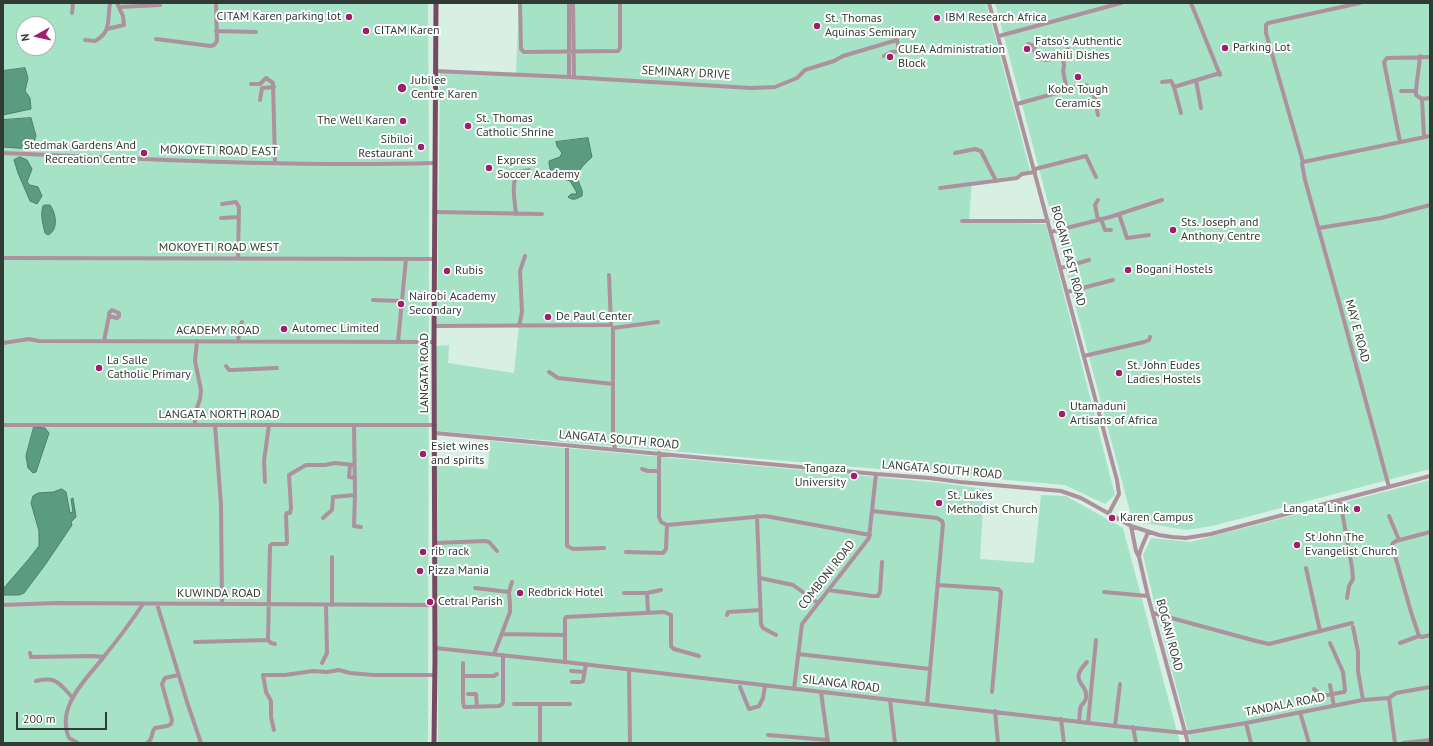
<!DOCTYPE html>
<style>
body{margin:0}
#map{position:relative;width:1433px;height:746px;overflow:hidden;background:#d7f0e3;font-family:"PT Sans",sans-serif}
canvas{display:block}
.frame{position:absolute;inset:0;border:4px solid #313b36;pointer-events:none}
.north{position:absolute;left:16px;top:16px;width:40px;height:40px;box-sizing:border-box;background:#fff;border:1px solid #adb1af;border-radius:50%;rotate:262deg;font-size:11px;font-weight:700;line-height:16px;text-align:center;color:#313b36}
.north::after{content:'';display:block;margin:auto;width:14px;height:18px;background:#a11e6f;clip-path:polygon(50% 0,100% 100%,50% 72%,0 100%)}
.scale{position:absolute;left:16px;top:712px;width:91px;height:18px;box-sizing:border-box;border:2px solid #313b36;border-top:0;padding-left:5px;font-size:12px;line-height:14px;white-space:nowrap;color:#313b36;-webkit-text-stroke:3px #fff;paint-order:stroke}
</style>
<div id="map">
<canvas width="1433" height="746"></canvas>
<div class="frame"></div>
<div class="north">N</div>
<div class="scale">200 m</div>
</div>
<script>
const c = document.querySelector('canvas').getContext('2d');
c.lineJoin = 'round';
function fill(path, color) { c.fillStyle = color; c.fill(path, 'evenodd'); }
function trace(path, color, width, dash) { c.strokeStyle = color; c.lineWidth = width; c.lineCap = dash ? 'butt' : 'round'; c.setLineDash(dash || []); c.stroke(path); }
function label(font, color, halo, rows, align = 'center') {
  c.font = font + ' "PT Sans",sans-serif'; c.lineWidth = 4; c.setLineDash([]); c.textBaseline = 'middle'; c.strokeStyle = halo; c.fillStyle = color; for (const [text, x, y, turn = 0] of rows) {
    c.save(); c.translate(x, y); c.rotate((+turn || 0) * Math.PI / 180); c.textAlign = isNaN(turn) ? turn : align; if (halo) c.strokeText(text, 0, 0); c.fillText(text, 0, 0); c.restore();
  }
}
fill(new Path2D(`
 M3 3H428L429 173 428 743H3ZM24 24H48V48H24Z
 M519 3H986L1031 174 972 182 969 221 1046 224 1115 495 1105 504 1065 485 437 431 434 346 449 345 448 363 514 373 519 326H437L440 73H516Z
 M995 3H1430V469L1212 526 1187 530 1144 523 1132 519Z
 M490 441 941 483 984 489 980 559 1034 563 1041 495 1066 496 1123 528 1180 743H438L437 465 488 469Z
 M1430 480V743H1191L1156 610 1143 555 1151 538 1190 542Z`), '#a5e2c6');
const water = new Path2D(`
 M25 68 28 78 25 91 30 98 31 109 3 115V71Z
 M31 118 36 136 31 149 3 147V120Z
 M588 138 592 157C584 165 575 171 579 183 581 188 583 190 582 196 576 199 573 201 568 197L571 194H577L576 191 570 181C558 177 549 176 549 161L560 157 562 153 557 146 556 142Z
 M20 157 27 160 32 169 27 182 30 185 38 187 42 196 37 204 30 201 18 173 14 160Z
 M45 205H50C56 213 59 230 48 235L45 233C43 224 40 215 43 206Z
 M34 427 45 428 49 433 36 472 33 473 28 468 26 456Z
 M62 489 66 492 70 513 73 512 71 499 73 498 76 517 71 522 72 525 45 565 24 593 19 595H3V589L28 560 39 546V531L31 503 33 496 38 493 53 492Z`);
fill(water, '#5b9c80');
trace(water, '#4e7f6a', 1);
trace(new Path2D(`
 M520 3 521 49 524 52 618 51 620 48V3
 M573 3 574 77
 M989 3 1117 480 1119 494 1109 513
 M1191 3 1220 75
 M119 7 160 5
 M72 13 73 3
 M107 29 124 25 123 16 117 3
 M216 31 256 32
 M999 36 1121 3
 M156 39 211 46 214 45 217 41 216 3
 M85 40 95 41C112 32 107 20 110 3
 M1420 56C1419 70 1416 82 1416 95L1422 99 1430 98
 M1063 58 1068 49
 M435 71 569 77 751 88 775 87 797 78 805 70 834 61 843 56 897 40 899 51 892 52 884 56
 M569 77V3
 M1196 80 1201 108
 M1162 82 1171 81 1174 87
 M251 84H260L266 78 273 83 275 163
 M1067 90C1071 88 1077 85 1083 85 1095 84 1096 107 1098 115
 M1401 91H1416
 M1422 99 1424 137
 M260 100 262 88 274 87
 M1017 104 1067 90 1063 71 1064 66 1063 58 1045 60 1036 57 1037 55 1034 51 1035 46 1028 44
 M1181 113 1174 87 1220 73
 M1400 142 1384 62 1387 58 1430 57
 M3 153C147 159 291 167 435 163
 M955 153 975 149 981 151 996 181
 M1303 162 1266 33V25L1268 23 1360 3
 M1035 169 1086 156 1096 177
 M940 188 1017 178 1022 174 1035 172
 M1098 200 1095 205 1098 220
 M222 204 236 202 239 207 238 258
 M435 212 542 214
 M516 214C515 201 510 182 519 172L529 170
 M1119 214 1127 238 1149 235
 M221 218 239 217
 M1101 219 1105 230H1111
 M962 221H1048
 M1319 228 1381 218 1430 205
 M1051 232 1110 217 1162 200
 M3 258 435 259
 M1061 268 1089 260
 M1067 292 1113 280
 M373 300 401 301
 M435 326 611 325 609 275
 M519 326 522 312 520 271 525 256
 M104 341 109 316V313L112 310 119 313V316L117 318 109 316
 M238 341 240 327 242 322
 M398 342 406 259
 M3 343 29 339 39 341 434 342
 M1084 356 1144 342 1149 340 1150 337
 M226 366 229 370H232L277 368
 M549 372 558 378 613 384
 M3 425H435
 M195 425V414L200 399 201 390 195 361 197 341
 M215 425 221 505 222 604
 M435 433 876 474 929 478 960 482 1061 491 1081 498 1131 526 1159 535 1172 537 1186 538 1211 534 1430 476
 M567 446V546L573 549 604 548
 M615 449 613 439V328L658 322
 M659 453V517L661 522 667 525 765 516 870 535
 M350 465 349 477 355 478
 M642 469 648 471H659
 M265 482 264 461 269 425
 M1389 487 1339 302 1305 180 1302 164 1303 162 1430 136
 M355 495 354 526 361 527
 M1340 500 1352 568 1353 579 1349 586 1347 598
 M872 511 937 518 942 521 943 524 927 704
 M757 516 761 624 763 628 776 635
 M1389 516 1399 540
 M323 518 332 510 333 497 355 495 354 425
 M1131 526 1136 551 1139 557
 M1148 532C1145 541 1140 548 1139 557L1148 596 1188 743
 M1430 532 1396 541 1393 543 1392 545 1411 612 1419 636 1422 637 1430 635
 M435 543 485 541 489 542 497 551
 M626 552 663 553 666 549 667 525
 M332 557V605
 M1306 568 1320 631
 M760 578 793 585 818 603
 M938 585 998 589 1001 592 992 692
 M475 588 509 592
 M828 590 872 596H878L880 592 882 562
 M1104 592 1148 596
 M624 593H647L661 590
 M647 593 648 612
 M157 604 187 702 201 743
 M3 605 56 603 435 605
 M1153 613 1256 641 1269 644 1352 623
 M727 615 728 612 761 610
 M1353 627 1358 652V671L1363 700
 M502 634 565 635
 M268 640 271 643 275 644
 M195 642 268 640 270 546 272 544H286L287 543 286 515 287 513H290L291 508 289 475 306 465H325L335 463 354 465
 M1400 643 1419 636
 M435 648 565 662 1115 726 1185 733 1246 723 1363 700 1389 698
 M30 653 31 657 93 656 104 657
 M494 654 510 612V605L509 592 512 582
 M798 654 930 669
 M565 662V619L566 617 664 612 671 615V646L674 649 699 656
 M322 663 327 653 326 605
 M463 663V701L464 707 499 706 502 704 503 702V655
 M629 670 630 743
 M571 671 585 672
 M463 676H494L497 674
 M36 681C58 676 59 684 73 698
 M572 682H581L583 681 586 664
 M1330 685 1334 706
 M740 687 749 709 759 706 763 698 765 686
 M794 689 802 624 869 538 876 474
 M1314 689 1322 696 1344 692 1345 690 1343 672 1330 643
 M821 692 828 743
 M468 694H476L477 707
 M1389 698 1395 743
 M1389 698 1396 693 1430 687
 M890 700 895 743
 M514 704H570
 M995 711 998 743
 M1300 712 1309 743
 M1061 719 1064 743
 M1079 722C1080 716 1079 711 1081 706 1083 703 1086 701 1086 698 1089 683 1067 683 1087 662
 M1088 723 1096 640
 M1246 723 1251 743
 M1115 726 1120 684
 M1133 727 1136 743
 M274 730 271 717V701L266 692 263 675H285L313 671 327 672 339 670 350 673 373 675H435
 M768 735 828 740
 M78 743 69 738C55 705 89 677 106 654 119 638 131 622 143 604
 M147 743C154 739 150 733 155 728L167 726 171 724 172 720 162 684 165 678 178 675
 M540 743V705
 M1403 743 1430 740`), '#ad929e', 4);
trace(new Path2D(`
 M434 743 435 660 434 342 436 3`), '#774a61', 5);
for (const [x, y, r, color] of [
 [349,17,4,"#a11e6f"],
 [937,18,4,"#a11e6f"],
 [817,26,4,"#a11e6f"],
 [366,31,4,"#a11e6f"],
 [1225,48,4,"#a11e6f"],
 [1027,49,4,"#a11e6f"],
 [890,57,4,"#a11e6f"],
 [1078,77,4,"#a11e6f"],
 [402,88,5,"#a11e6f"],
 [403,121,4,"#a11e6f"],
 [468,126,4,"#a11e6f"],
 [421,147,4,"#a11e6f"],
 [144,153,4,"#a11e6f"],
 [489,168,4,"#a11e6f"],
 [1173,230,4,"#a11e6f"],
 [1128,270,4,"#a11e6f"],
 [447,271,4,"#a11e6f"],
 [401,304,4,"#a11e6f"],
 [548,317,4,"#a11e6f"],
 [284,329,4,"#a11e6f"],
 [99,368,4,"#a11e6f"],
 [1119,373,4,"#a11e6f"],
 [1062,414,4,"#a11e6f"],
 [423,454,4,"#a11e6f"],
 [854,476,4,"#a11e6f"],
 [939,503,4,"#a11e6f"],
 [1357,509,4,"#a11e6f"],
 [1112,518,4,"#a11e6f"],
 [1297,545,4,"#a11e6f"],
 [423,552,4,"#a11e6f"],
 [420,571,4,"#a11e6f"],
 [520,593,4,"#a11e6f"],
 [430,602,4,"#a11e6f"]
]) { const dot = new Path2D(); dot.arc(x, y, r, 0, 2 * Math.PI); c.fillStyle = color; c.fill(dot); trace(dot, '#fff', 1.5); }
label('12px', '#313b36', '#fff', [
 ["CITAM Karen parking lot",341,17,"right"],
 ["IBM Research Africa",945,18],
 ["St. Thomas",825,19],
 ["Aquinas Seminary",825,33],
 ["CITAM Karen",374,31],
 ["Fatso's Authentic",1035,42],
 ["Swahili Dishes",1035,56],
 ["Parking Lot",1233,48],
 ["CUEA Administration",898,50],
 ["Block",898,64],
 ["Jubilee",411,81],
 ["Centre Karen",411,95],
 ["Kobe Tough",1078,90,"center"],
 ["Ceramics",1078,104,"center"],
 ["St. Thomas",476,119],
 ["Catholic Shrine",476,133],
 ["The Well Karen",395,121,"right"],
 ["Sibiloi",413,140,"right"],
 ["Restaurant",413,154,"right"],
 ["Stedmak Gardens And",136,146,"right"],
 ["Recreation Centre",136,160,"right"],
 ["Express",497,161],
 ["Soccer Academy",497,175],
 ["Sts. Joseph and",1181,223],
 ["Anthony Centre",1181,237],
 ["Bogani Hostels",1136,270],
 ["Rubis",455,271],
 ["Nairobi Academy",409,297],
 ["Secondary",409,311],
 ["De Paul Center",556,317],
 ["Automec Limited",292,329],
 ["La Salle",107,361],
 ["Catholic Primary",107,375],
 ["St. John Eudes",1127,366],
 ["Ladies Hostels",1127,380],
 ["Utamaduni",1070,407],
 ["Artisans of Africa",1070,421],
 ["Esiet wines",431,447],
 ["and spirits",431,461],
 ["Tangaza",846,469,"right"],
 ["University",846,483,"right"],
 ["St. Lukes",947,496],
 ["Methodist Church",947,510],
 ["Langata Link",1349,509,"right"],
 ["Karen Campus",1120,518],
 ["St John The",1305,538],
 ["Evangelist Church",1305,552],
 ["rib rack",431,552],
 ["Pizza Mania",428,571],
 ["Redbrick Hotel",528,593],
 ["Cetral Parish",438,602]
], 'left');
label('12px', '#313b36', '#fff', [
 ["SEMINARY DRIVE",686,73,3],
 ["MOKOYETI ROAD EAST",219,151,1],
 ["MOKOYETI ROAD WEST",219,248],
 ["BOGANI EAST ROAD",1068,256,75],
 ["ACADEMY ROAD",218,331],
 ["MAY E ROAD",1357,331,75],
 ["LANGATA ROAD",425,373,-90],
 ["LANGATA NORTH ROAD",219,415],
 ["LANGATA SOUTH ROAD",619,440,5],
 ["LANGATA SOUTH ROAD",942,470,5],
 ["COMBONI ROAD",827,575,-52],
 ["KUWINDA ROAD",219,594],
 ["BOGANI ROAD",1169,635,75],
 ["SILANGA ROAD",841,684,7],
 ["TANDALA ROAD",1285,705,-11]
]);
</script>
